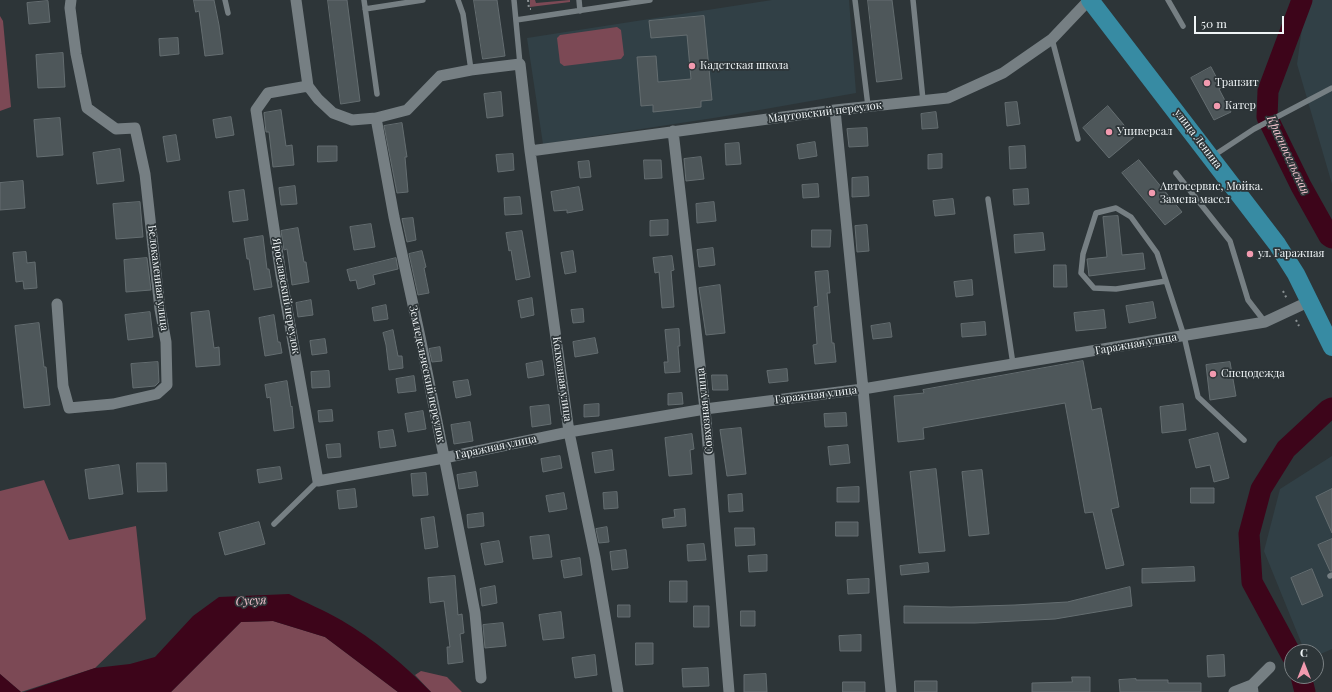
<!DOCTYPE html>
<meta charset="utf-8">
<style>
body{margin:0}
#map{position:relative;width:1332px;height:692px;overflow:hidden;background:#2d3538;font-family:"Playfair Display",serif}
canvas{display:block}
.north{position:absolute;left:1284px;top:644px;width:40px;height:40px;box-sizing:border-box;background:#2d3538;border:1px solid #7b8184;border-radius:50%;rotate:0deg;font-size:11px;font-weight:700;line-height:16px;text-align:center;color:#eff4f6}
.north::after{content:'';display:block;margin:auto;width:14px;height:18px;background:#f29aaf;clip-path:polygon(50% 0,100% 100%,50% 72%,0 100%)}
.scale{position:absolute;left:1194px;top:16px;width:90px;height:18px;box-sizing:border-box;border:2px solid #eff4f6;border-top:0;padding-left:5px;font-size:12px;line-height:14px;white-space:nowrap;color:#eff4f6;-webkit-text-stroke:3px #2d3538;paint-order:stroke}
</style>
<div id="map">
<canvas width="1332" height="692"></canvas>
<div class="north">С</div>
<div class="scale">50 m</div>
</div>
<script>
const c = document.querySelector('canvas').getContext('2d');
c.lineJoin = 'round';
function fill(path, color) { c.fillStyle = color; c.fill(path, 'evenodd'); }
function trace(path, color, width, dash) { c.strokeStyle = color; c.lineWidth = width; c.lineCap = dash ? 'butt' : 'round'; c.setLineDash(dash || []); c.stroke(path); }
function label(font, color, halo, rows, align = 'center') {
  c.font = font + ' "Playfair Display",serif'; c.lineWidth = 3.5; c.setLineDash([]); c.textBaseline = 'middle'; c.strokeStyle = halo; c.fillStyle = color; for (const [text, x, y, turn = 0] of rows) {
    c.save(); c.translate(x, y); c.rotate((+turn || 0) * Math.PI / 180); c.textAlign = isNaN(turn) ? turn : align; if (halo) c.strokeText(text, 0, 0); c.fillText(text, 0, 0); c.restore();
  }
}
fill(new Path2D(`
 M772 0H849L856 93 720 117 543 144 527 38Z
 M1306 0H1332V184L1297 64Z
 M1332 456V649L1316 656V652H1305L1264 551 1280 489Z`), '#314046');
fill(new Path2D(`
 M530 0H535L536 3 570 0V2L530 7Z
 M0 16 3 21 11 107 0 111Z
 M617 27 621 30 624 55 621 59 564 66 560 63 557 38 560 35Z
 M44 480 69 540 136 526 146 619 95 668 21 692 0 674V491Z
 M273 621 325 637 398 692H171L241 622Z
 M421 671 447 677 462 692H431L415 675Z`), '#7c4955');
fill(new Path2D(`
 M289 594C306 603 324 610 341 620 374 639 404 665 431 692H398L325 637 273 621 241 622 171 692H24L95 668 130 664 155 657 193 616 219 597Z
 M0 674 21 692H0Z`), '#3d051a');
trace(new Path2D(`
 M1302 0 1268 91 1267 117 1301 186 1329 236 1332 238
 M1292 656 1252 582 1249 534 1261 489 1286 449 1328 410 1332 408
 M1301 676 1305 692`), '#3d051a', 21);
const building = new Path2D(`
 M194 0H214L219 25 223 54 205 56 199 11 196 12Z
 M328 0H347L360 101 341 104Z
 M474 0H497L505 56 483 59Z
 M868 0H892L902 79 877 82Z
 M48 1 50 22 29 24 27 3Z
 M704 16 712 100 701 101V107L653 112V105L641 106 637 57 656 56 658 82 691 79 687 35 651 38 649 21Z
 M178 38 179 54 160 56 159 39Z
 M63 53 65 87 38 88 36 55Z
 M1211 67 1222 88 1219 89 1231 112 1214 120 1191 78Z
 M501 92 503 116 487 118 484 94Z
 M1017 102 1020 124 1007 126 1005 103Z
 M1108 106 1134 137 1109 158 1083 128Z
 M281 110 286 146 292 145 294 165 273 167 269 132H266L264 113Z
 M936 112 938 128 922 129 921 114Z
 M231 117 234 135 216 138 213 120Z
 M60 118 63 155 37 157 34 120Z
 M402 123 407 157H405L408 192 397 193 384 126Z
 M867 128 868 146 849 147 847 129Z
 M176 135 180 160 167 162 163 137Z
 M815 142 817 156 799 159 797 145Z
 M739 143 741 164 726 165 725 144Z
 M318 146H337V161L318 162Z
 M1025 146 1026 168 1010 169 1009 147Z
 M120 149 124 181 97 184 93 153Z
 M513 154 514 170 498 172 496 155Z
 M942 154V168L928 169V155Z
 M701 157 704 179 686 181 684 159Z
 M644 160H661L662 178 645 179Z
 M1139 160 1182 212 1165 225 1122 173Z
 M589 161 591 177 580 178 578 162Z
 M868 177 869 196 852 197V178Z
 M23 181 25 208 0 210V183Z
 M818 184 819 197 803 198 802 185Z
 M295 186 297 204 281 205 279 188Z
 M579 187 583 210 567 213V210L554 211 551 192Z
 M1028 189 1029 204 1014 205 1013 190Z
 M244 190 248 220 233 222 229 192Z
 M520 197 522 214 505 215 504 198Z
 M953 199 955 214 935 216 933 201Z
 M140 202 143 237 116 239 113 204Z
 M714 202 716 221 697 223 696 204Z
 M1118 216 1122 255 1143 253 1145 269 1089 276 1087 259 1107 257 1103 217Z
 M413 218 416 240 407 242 402 219Z
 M668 220V235L650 236V221Z
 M371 224 375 247 354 250 350 227Z
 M867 225 869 251 857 252 855 226Z
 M298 228 304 262H306L309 282 292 285 287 249 284 250 281 231Z
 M812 230H831L830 247H812Z
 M522 231 530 277 516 280 511 250 509 251 506 233Z
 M1043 233 1045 250 1015 253 1014 235Z
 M263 236 267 269H269L272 287 254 290 249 259H247L244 239Z
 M713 248 715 265 699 267 697 250Z
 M422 251 426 267 424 268 429 293 418 295 409 254Z
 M573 251 576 272 565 274 561 253Z
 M26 252 27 263 35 262 37 288 24 289 23 281 16 282 13 253Z
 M672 256 674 270 671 271 674 307 662 308 659 272 655 273 653 258Z
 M147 258 151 290 126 292 124 260Z
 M396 258 398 269 373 275 375 284 358 289 356 280 350 281 347 270Z
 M1054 265H1066L1067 287H1054Z
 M828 271 830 293H827L832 343H834L836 362 815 364 813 345 817 344 814 307 818 306 815 272Z
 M972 280 973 295 956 297 954 282Z
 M720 285 725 333 706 335 699 288Z
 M532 298 534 315 521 318 518 301Z
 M311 300 313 315 298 317 296 303Z
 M1153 302 1156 318 1129 323 1126 306Z
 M386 305 388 319 374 321 372 308Z
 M583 309 584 322 573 323 571 310Z
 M1104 310 1106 328 1076 331 1074 313Z
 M209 311 214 348 219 347 220 365 196 367 191 313Z
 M150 312 153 337 128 340 125 315Z
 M274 315 278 342H280L282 353 265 356 259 318Z
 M985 322 986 335 962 337 961 324Z
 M39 323 44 367H46L50 405 24 408 15 326Z
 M890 323 892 337 873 339 871 326Z
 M679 329 680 346H678L680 372 665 373 664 362H668L665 330Z
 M393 330 398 356H402L403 368 389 370 386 345 383 333Z
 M595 338 598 353 575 357 573 342Z
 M325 339 327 353 312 355 310 341Z
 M440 347 442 361 432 362 429 349Z
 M542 361 544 375 528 378 526 364Z
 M1083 361 1092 410 1101 408 1119 507 1111 509 1124 565 1106 569 1093 512 1085 513 1065 403 923 428 924 439 898 442 894 396 924 393 923 390Z
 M158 362 159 382 155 386 133 388 131 364Z
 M1230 362 1236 396 1210 400 1206 365Z
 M787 369 788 381 769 383 767 371Z
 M329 371 330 387 312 388 311 372Z
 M712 375H727L728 390H713Z
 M414 376 416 391 398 393 396 379Z
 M468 380 471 395 456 398 453 382Z
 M287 381 291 407 292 406 294 428 274 431 270 397 267 398 265 385Z
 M682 393 683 404 668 405V394Z
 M599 404V416L584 417V405Z
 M1183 404 1186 430 1162 433 1160 407Z
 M549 405 551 424 532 427 530 407Z
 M332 410 333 421 319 422 318 411Z
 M423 411 426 429 408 432 405 414Z
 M846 413 847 426 825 427 824 414Z
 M470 422 473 441 454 444 451 425Z
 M741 428 746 474 727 476 720 430Z
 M393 430 396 446 380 448 378 432Z
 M1218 433 1229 478 1214 482 1210 465 1196 468 1189 440Z
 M692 434 694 449 690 450 692 474 669 476 665 438Z
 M340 444 341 457 328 458 326 445Z
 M848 445 850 463 830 465 828 447Z
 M612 450 614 470 595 473 592 453Z
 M560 456 562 468 543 472 541 459Z
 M137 463H166L167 491 138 492Z
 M119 465 123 494 89 499 85 470Z
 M280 467 282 479 259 483 257 470Z
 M936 469 945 551 919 553 910 472Z
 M982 470 989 534 969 536 962 472Z
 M476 472 478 486 459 489 457 475Z
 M426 473 428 495 413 496 411 474Z
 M859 487V502H837V488Z
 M1191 488H1214V503H1191Z
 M355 489 357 507 339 509 337 491Z
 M1332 489V533L1316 497Z
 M617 492 618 508 604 509 603 493Z
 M564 493 567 509 549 512 546 496Z
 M742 494 743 511 729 512 728 495Z
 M685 509 686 526 663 528 662 519 675 517 674 510Z
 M483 513 484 526 468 528 467 515Z
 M434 517 438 547 425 549 421 519Z
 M259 522 265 544 225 555 219 533Z
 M836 522H858V536H836Z
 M607 527 609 542 599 543 596 529Z
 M735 528H754L755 545 736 546Z
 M549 535 552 557 533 559 530 537Z
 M1332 539V571H1330L1318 545Z
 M499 541 503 562 485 565 481 544Z
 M704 544 706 560 688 561 687 545Z
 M626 550 628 568 612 570 610 552Z
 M767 555V571L749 572 748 556Z
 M580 558 582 575 564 578 561 561Z
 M928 563 929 572 901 575 900 566Z
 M1194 567 1195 581 1142 583V569Z
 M1312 569 1323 596 1302 605 1291 578Z
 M455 576 458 615 462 614 464 633 460 634 463 662 448 664 447 647H450L444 601 430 603 428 578Z
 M869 579V593L848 594 847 580Z
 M670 581H687V602H670Z
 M495 586 497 603 482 606 480 589Z
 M1130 587 1132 606 1055 619 975 623H904V606L951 607 1015 605 1067 602Z
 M618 605H630V617H618Z
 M694 606H709V627H694Z
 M741 611H755V626H741Z
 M561 612 564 638 543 640 539 615Z
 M503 623 506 646 485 648 483 625Z
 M861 635V651H840L839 636Z
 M636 643H653V664L636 665Z
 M595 655 597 675 575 678 572 658Z
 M1224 655 1225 676 1208 677 1207 656Z
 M708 668 709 686 683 687 682 669Z
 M766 674 767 692H744V675Z
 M1072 677H1090V692H1032V683L1072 682Z
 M1136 679V680H1168V683H1201V692H1120L1119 680Z
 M915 681H937V692H915Z
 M843 682H865V692H843Z`);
fill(building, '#4e575a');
trace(building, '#646d70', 1);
trace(new Path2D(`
 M528 0 529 9H531
 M1283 291 1287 299
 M1296 320 1299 326`), '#8a9193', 2, [2, 3]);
trace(new Path2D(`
 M225 0 228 13
 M364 0 377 94
 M458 0 463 14 471 70
 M514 0 520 64
 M579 0 580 11
 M855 0 868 106
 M913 0 923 100
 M1168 0 1183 26
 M365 9 423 0
 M516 20 650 0
 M1052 39 1078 139
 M1213 156 1254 129 1332 88
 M1176 173 1230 241 1248 300 1265 322
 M988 199 1013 364
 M1166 281 1116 289 1094 288 1081 273 1083 254 1096 213 1116 208 1131 217 1157 253 1184 336 1198 397 1244 440
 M274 524 318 481
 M1330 576 1332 575`), '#767f83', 5.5);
trace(new Path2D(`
 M296 0 308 86
 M835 110 863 389 891 692
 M376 118 394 217 420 337 469 581 475 613 481 678
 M673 131 705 409 729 692
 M530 151 835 110 948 98 1003 73 1052 39 1089 0
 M57 304 63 386 69 408 113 404 157 394 167 385 166 342 160 309 145 174 135 128 116 129 87 108 76 54 70 8 71 0
 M618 692 595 557 569 432 530 151 520 64 471 70 440 76 407 110 376 118 352 120 333 113 318 99 308 86 268 93 256 110 281 275 318 481 444 458 569 432 705 409 863 389 1265 322 1310 301
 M1234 692 1252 685
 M1253 692 1252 685 1270 667`), '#767f83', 11);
trace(new Path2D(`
 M1090 0 1277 244 1296 274 1332 347`), '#378ba3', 18);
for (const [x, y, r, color] of [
 [692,66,4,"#f29aaf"],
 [1207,83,4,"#f29aaf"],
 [1217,106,4,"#f29aaf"],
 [1109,132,4,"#f29aaf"],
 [1152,193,4,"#f29aaf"],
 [1250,254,4,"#f29aaf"],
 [1213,374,4,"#f29aaf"]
]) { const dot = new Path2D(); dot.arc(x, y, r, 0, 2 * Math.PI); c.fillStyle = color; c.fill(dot); trace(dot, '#2d3538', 1.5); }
label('11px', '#eff4f6', '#2d3538', [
 ["Кадетская школа",700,66],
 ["Транзит",1215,83],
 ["Катер",1225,106],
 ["Универсал",1117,132],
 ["Автосервис, Мойка.",1160,187],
 ["Замена масел",1160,200],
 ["ул. Гаражная",1258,254],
 ["Спецодежда",1221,374]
], 'left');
label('11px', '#eff4f6', '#2d3538', [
 ["Мартовский переулок",825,112,-7],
 ["улица Ленина",1198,139,53],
 ["Белокаменная улица",158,278,83],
 ["Ярославский переулок",286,296,80],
 ["Гаражная улица",1136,344,-10],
 ["Земледельческий переулок",427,374,78],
 ["Колхозная улица",562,379,82],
 ["Гаражная улица",816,395,-7],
 ["Совхозная улица",705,411,-96],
 ["Гаражная улица",496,447,-12]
]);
label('italic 12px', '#f2c3cd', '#2d3538', [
 ["Красносельская",1288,155,65],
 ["Сусуя",251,601,-3]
]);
</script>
